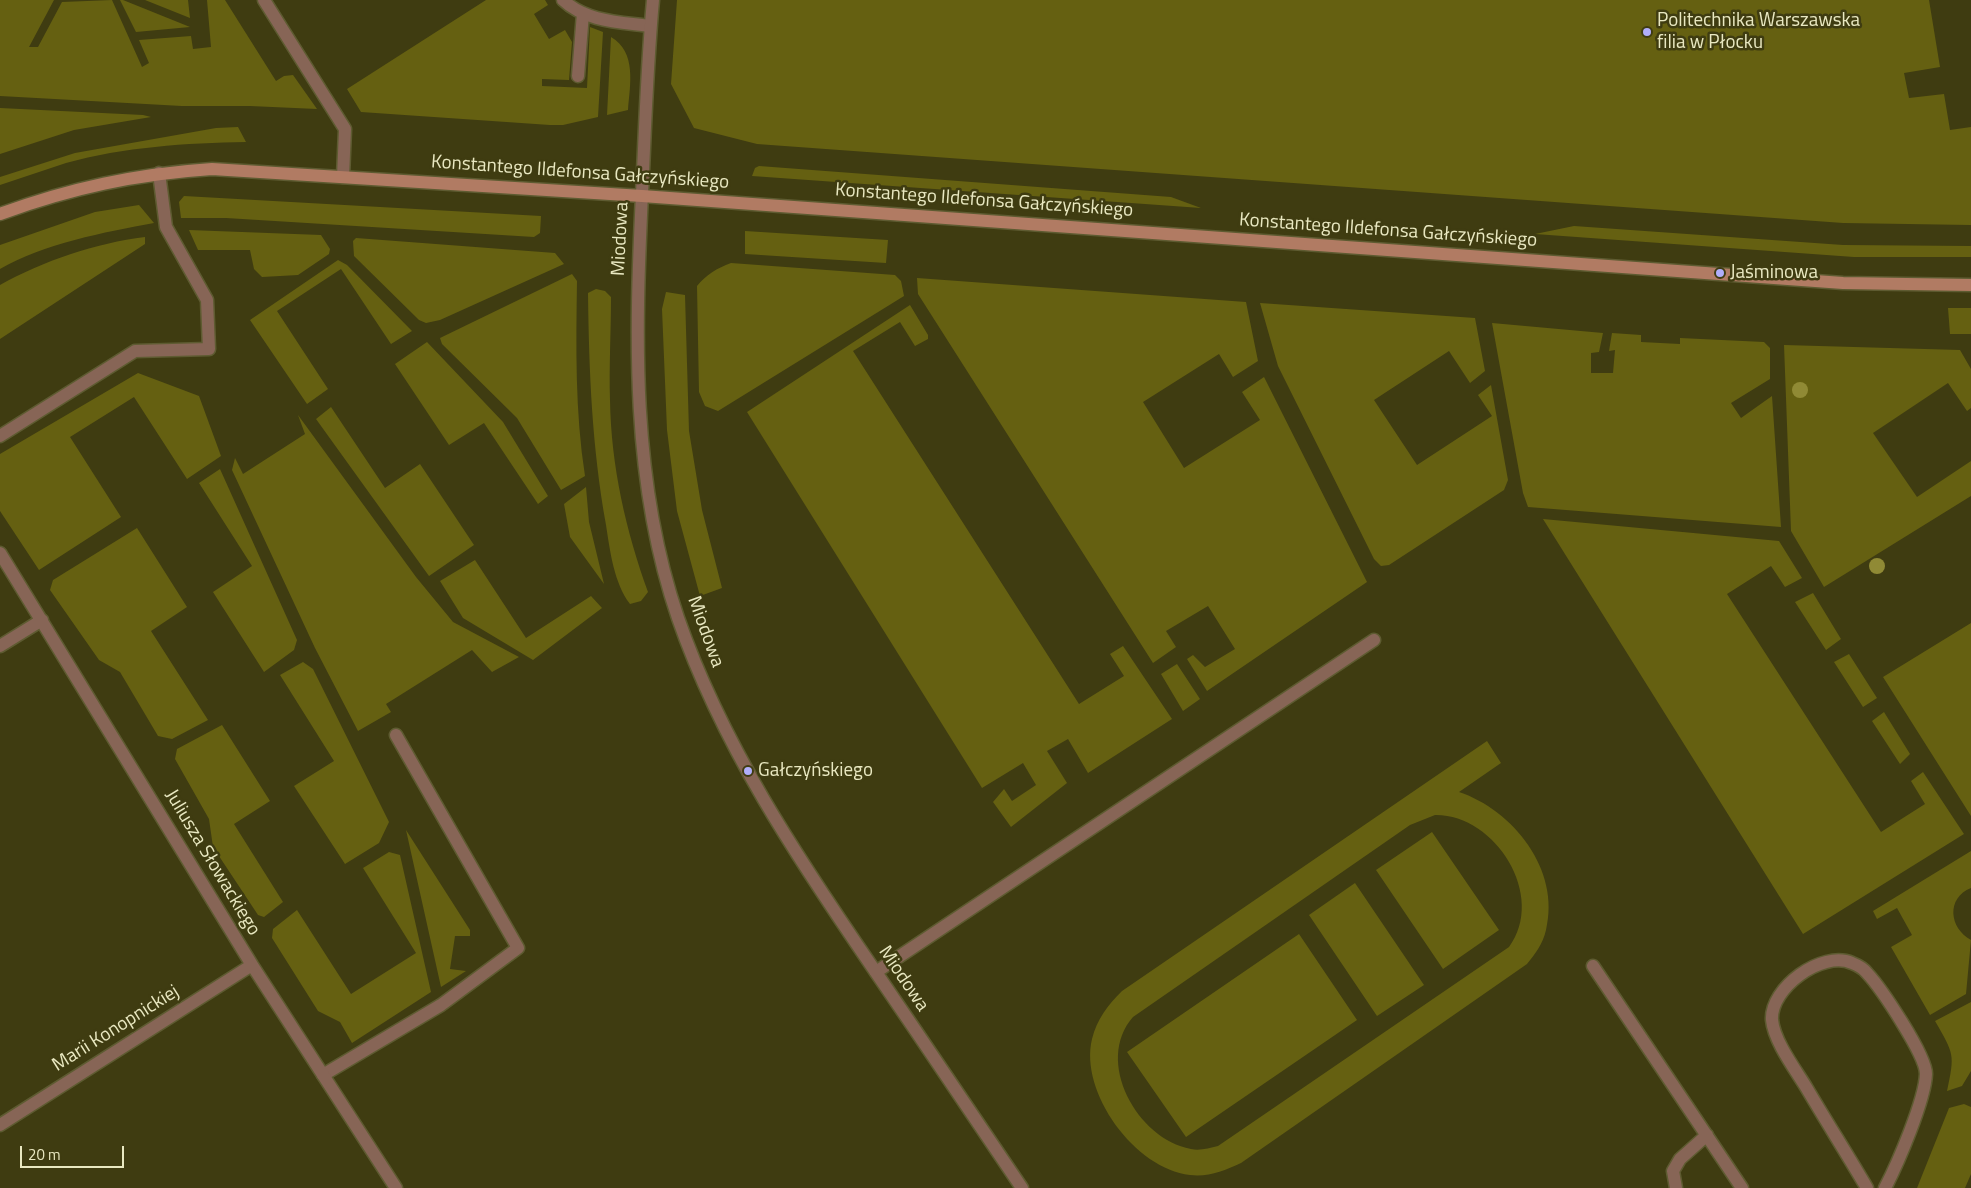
<!DOCTYPE html>
<meta charset="utf-8">
<style>
body{margin:0}
#map{position:relative;width:1971px;height:1188px;overflow:hidden;background:#3f3c11;font-family:"Titillium Web",sans-serif}
canvas{display:block}
.scale{position:absolute;left:20px;top:1146px;width:104px;height:22px;box-sizing:border-box;border:2px solid #e9e8c1;border-top:0;padding-left:6px;font-size:15px;line-height:18px;white-space:nowrap;color:#e9e8c1;-webkit-text-stroke:4px #3f3c11;paint-order:stroke}
</style>
<div id="map">
<canvas width="1971" height="1188"></canvas>
<div class="scale">20 m</div>
</div>
<script>
const c = document.querySelector('canvas').getContext('2d');
c.lineJoin = 'round';
function fill(path, color) { c.fillStyle = color; c.fill(path, 'evenodd'); }
function trace(path, color, width, dash) { c.strokeStyle = color; c.lineWidth = width; c.lineCap = dash ? 'butt' : 'round'; c.setLineDash(dash || []); c.stroke(path); }
function label(font, color, halo, rows, align = 'center') {
  c.font = font + ' "Titillium Web",sans-serif'; c.lineWidth = 5; c.setLineDash([]); c.textBaseline = 'middle'; c.strokeStyle = halo; c.fillStyle = color; for (const [text, x, y, turn = 0] of rows) {
    c.save(); c.translate(x, y); c.rotate((+turn || 0) * Math.PI / 180); c.textAlign = isNaN(turn) ? turn : align; if (halo) c.strokeText(text, 0, 0); c.fillText(text, 0, 0); c.restore();
  }
}
fill(new Path2D(`
 M0 0H54L29 47H38L62 2 112 0 142 67 149 63 139 40 191 36 193 49 211 47 207 0H225L276 81 284 76 293 75 317 109 250 106H182L0 96Z
 M120 0H123L190 27 136 32Z
 M145 0H188L190 18Z
 M486 0H545L548 5 534 14 549 39 565 30 572 42 569 80 542 79V86L587 88 590 27 603 32 598 117 563 125H550L361 112 347 89Z
 M677 0H1929L1940 67 1904 73 1909 98 1944 94 1950 130 1971 127V225L1843 223 757 144 694 128 671 84Z
 M611 37C637 52 630 85 628 110L607 115Z
 M0 108 143 115 151 117 74 130 0 154Z
 M238 127 246 142C186 143 124 147 66 163 44 170 22 178 0 185V177L75 153 216 128Z
 M759 166 1171 197 1201 208 752 176 755 168Z
 M184 196 541 216 540 233 534 237 226 218H181L179 202Z
 M139 205 154 223C105 232 43 244 0 269V245L95 212Z
 M1574 226 1843 245 1971 246V257H1854L1535 234Z
 M189 230 321 235 330 249 329 254 298 275 262 277 254 269 250 250H198Z
 M745 231 888 240 886 263 745 254Z
 M145 237V244L0 339V285C43 261 96 243 145 237Z
 M356 238 555 253 564 264 440 320 426 323 419 320 354 256 353 241Z
 M338 260 347 265 412 331 391 344 341 269 277 311 328 389 307 404 250 320Z
 M731 263 895 275 901 281 904 296 718 411 705 406 699 392 697 286C706 275 717 268 731 263Z
 M572 274 577 281C576 347 575 411 585 476L561 490 517 418 442 344 440 338Z
 M917 278 1246 302 1258 361 1233 377 1219 354 1143 402 1184 468 1260 420 1242 392 1264 377 1367 582 1207 691 1187 659 1193 655 1205 667 1235 649 1208 606 1166 631 1176 647 1153 663 918 294Z
 M596 289 605 291 611 297C611 331 609 366 610 400 611 466 626 531 648 592L641 601 630 604C614 583 610 551 606 525 592 447 589 373 588 293Z
 M666 292 685 295 689 431 702 510 722 588 700 596 677 511 667 430 662 309Z
 M1260 303 1475 318 1485 371 1470 383 1449 351 1374 400 1417 465 1492 416 1478 395 1491 385 1508 480 1504 490 1389 565 1381 566 1374 559 1278 366Z
 M910 305 928 335V339L915 346 900 322 853 351 1079 704 1124 676 1110 654 1123 646 1172 719 1088 773 1068 739 1047 751 1067 783 1011 827 993 802 1004 789 1012 801 1036 785 1023 763 982 788 747 412Z
 M1948 308H1971V334H1950Z
 M1492 323 1603 333 1599 352 1591 353V373H1613L1615 350 1609 351 1612 333 1641 335V342L1680 344V338L1764 342 1770 348V379L1731 403 1741 418 1772 396 1781 527 1528 507 1523 493Z
 M427 342 503 422 548 496 538 504 484 423 449 445 395 364Z
 M1784 345 1960 350 1971 369V408L1967 411 1948 383 1873 433 1917 497 1971 461V496L1824 587 1791 531Z
 M138 373 199 396 221 456 187 479 134 397 70 437 121 517 39 570 0 511V454Z
 M331 407 385 488 420 464 474 545 429 576 316 419Z
 M298 415 416 577 453 622 519 657 492 672 472 650 386 704 391 712 358 731 315 648 232 470 235 458 243 474 305 434Z
 M220 469 297 640 294 650 264 672 213 592 252 566 199 483Z
 M586 487 589 522 604 584 570 537 564 504Z
 M1543 519 1779 541 1802 578 1785 587 1771 566 1727 594 1881 832 1925 804 1911 781 1923 772 1964 834 1803 934Z
 M137 528 187 607 151 631 208 720 172 739 158 736 120 672 99 660 50 590 53 580Z
 M475 560 526 638 591 596 602 608 533 660 463 618 440 581Z
 M1813 593 1841 639 1826 650 1795 602Z
 M1971 623V816L1883 677Z
 M1849 654 1877 698 1863 707 1834 662Z
 M303 662 313 669 389 822 379 843 345 864 294 786 334 761 280 675Z
 M1177 664 1200 699 1183 711 1161 674Z
 M1884 712 1910 754 1900 764 1872 721Z
 M222 725 270 801 234 824 283 902 264 917 258 915 213 847 209 819 175 759 177 749Z
 M1487 741 1501 763 1459 792C1513 810 1561 870 1546 930 1543 944 1535 954 1527 964L1241 1163C1224 1171 1209 1177 1190 1175 1135 1169 1079 1092 1092 1039 1097 1019 1108 1005 1122 991ZM1435 815C1495 814 1547 896 1509 947L1218 1146C1209 1148 1200 1151 1191 1149 1137 1139 1094 1061 1133 1017L1410 825Z
 M406 830 470 930V936H455L450 969 466 971 441 987Z
 M1432 832 1499 930 1443 969 1376 870Z
 M1971 851V888C1946 898 1949 928 1971 940L1966 994 1930 1015 1891 947 1912 935 1897 908 1877 919 1873 911Z
 M389 852 400 855 431 992 352 1043 340 1022 318 1011 272 938 273 929 297 910 351 994 416 953 363 868Z
 M1355 883 1424 985 1377 1016 1309 915Z
 M1299 934 1357 1020 1186 1137 1127 1052Z
 M1971 1002V1071L1962 1086 1947 1091C1955 1054 1954 1054 1935 1021Z
 M1964 1104 1971 1107V1174L1965 1188H1917L1949 1108Z`), '#656011');
const lane = new Path2D(`
 M264 0 345 129 343 177
 M563 0C586 22 621 22 650 26
 M578 76 583 13
 M0 436 135 351 209 349 207 300 166 227 159 173
 M1593 966 1742 1188
 M876 972 1374 640
 M323 1075 441 1005 518 948 396 735
 M1676 1188 1673 1171 1680 1159 1707 1135
 M1867 1188C1847 1154 1826 1121 1806 1087 1795 1069 1774 1041 1772 1020 1770 988 1822 950 1852 963 1857 965 1864 969 1867 973 1881 988 1926 1055 1926 1074 1925 1100 1898 1163 1885 1188`);
const street = new Path2D(`
 M653 0C647 65 645 129 642 194 635 336 631 481 678 618 722 745 797 857 873 968 923 1041 972 1114 1022 1188
 M0 553 252 965 396 1188
 M0 646 42 620
 M0 1125 252 965`);
const secondary = new Path2D(`
 M0 214C71 188 136 174 212 169L642 196 1843 283 1971 285`);
trace(lane, '#5e5b31', 15);
trace(street, '#5e5b31', 15);
trace(secondary, '#5e5b31', 15);
trace(lane, '#876556', 12);
trace(street, '#876556', 12);
trace(secondary, '#b17b63', 12);
c.fillStyle = '#908a35';
for (const [x, y] of [
 [1800,390],
 [1877,566]
]) { c.beginPath(); c.arc(x, y, 8, 0, 2 * Math.PI); c.fill(); }
for (const [x, y, r, color] of [
 [1647,32,5,"#b0aefa"],
 [1720,273,5,"#b0aefa"],
 [748,771,5,"#b0aefa"]
]) { const dot = new Path2D(); dot.arc(x, y, r, 0, 2 * Math.PI); c.fillStyle = color; c.fill(dot); trace(dot, '#3f3c11', 2); }
label('19px', '#e9e8c1', '#3f3c11', [
 ["Politechnika Warszawska",1657,21],
 ["filia w Płocku",1657,43],
 ["Jaśminowa",1730,273],
 ["Gałczyńskiego",758,771]
], 'left');
label('19px', '#e9e8c1', '#3f3c11', [
 ["Konstantego Ildefonsa Gałczyńskiego",580,173,4],
 ["Konstantego Ildefonsa Gałczyńskiego",984,201,4],
 ["Konstantego Ildefonsa Gałczyńskiego",1388,231,4],
 ["Miodowa",621,239,-87],
 ["Miodowa",705,632,70],
 ["Juliusza Słowackiego",212,863,59],
 ["Miodowa",903,979,56],
 ["Marii Konopnickiej",116,1029,-32]
]);
</script>
